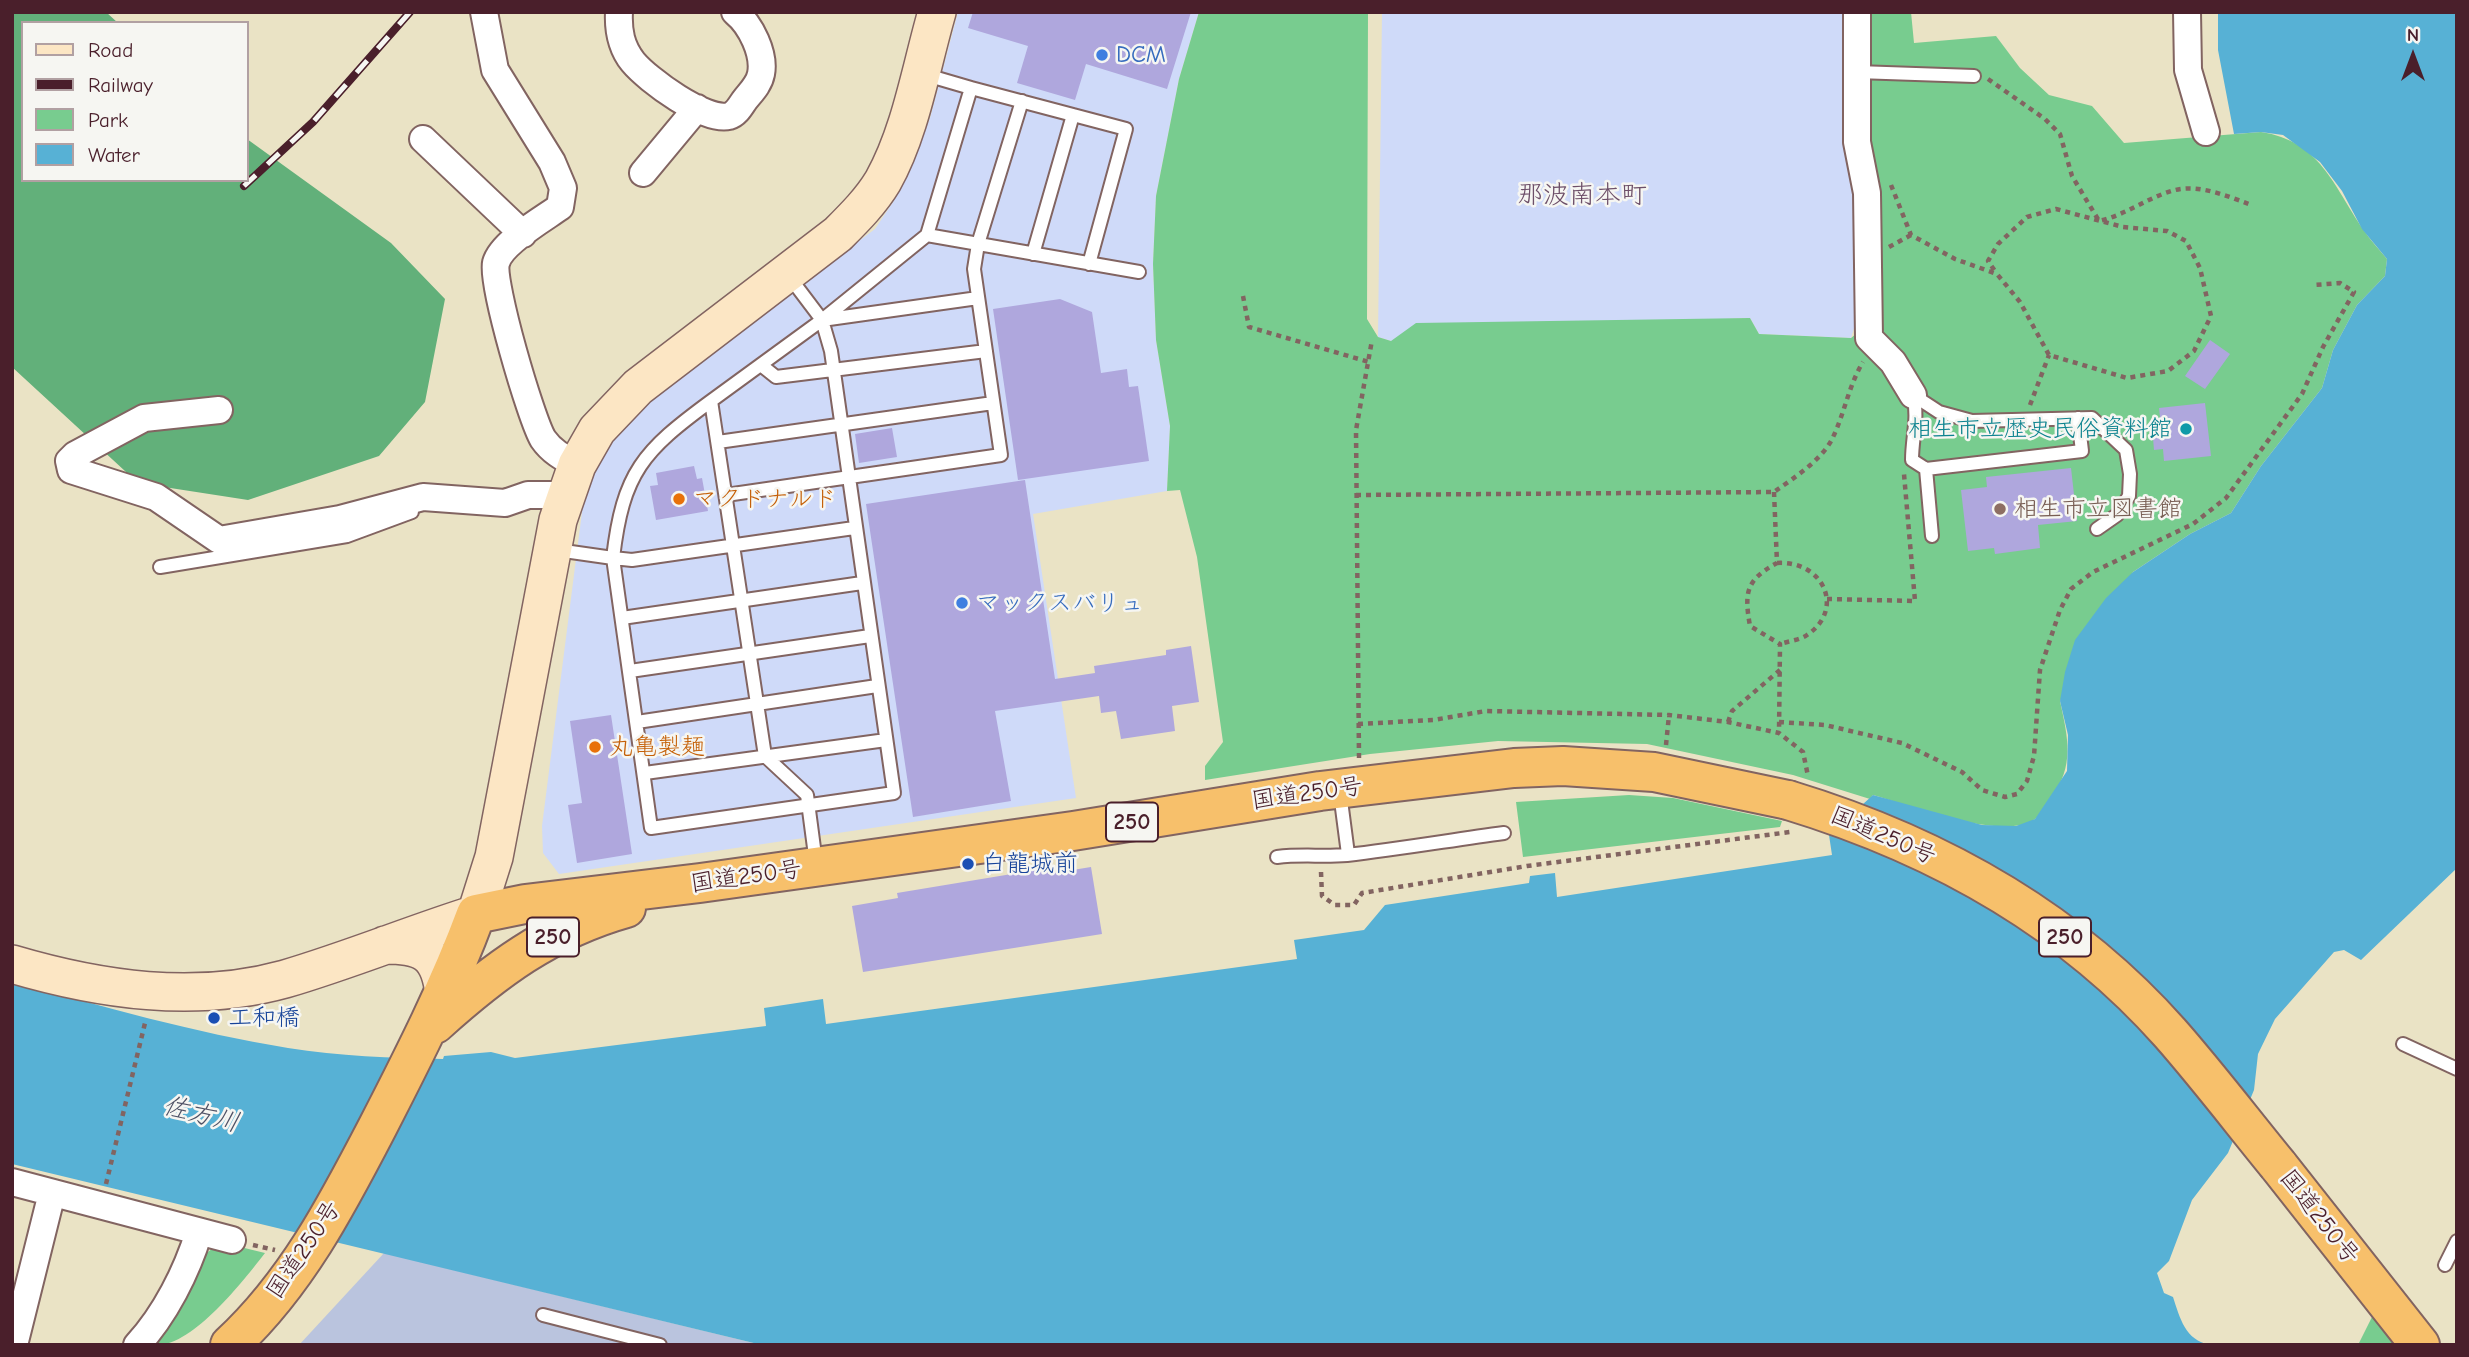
<!DOCTYPE html>
<meta charset="utf-8">
<style>
body{margin:0}
#map{position:relative;width:2469px;height:1357px;overflow:hidden;background:#eae3c5;font-family:"Comic Neue",sans-serif}
canvas{display:block}
.frame{position:absolute;inset:0;border:14px solid #4a1f2b;pointer-events:none}
.legend{position:absolute;left:21px;top:21px;width:228px;height:161px;box-sizing:border-box;background:#f6f6f2;border:2px solid #b1a0a2;margin:0;padding:9px 12px;list-style:none;font-size:21px;color:#4a1f2b}
.legend li{display:flex;align-items:center;gap:14px;height:35px}
.legend b{width:35px;border:2px solid #b1a0a2}
.north{position:absolute;left:2378px;top:21px;width:70px;height:70px;-webkit-text-stroke:5px #f6f6f2;paint-order:stroke;rotate:0deg;font-size:19px;font-weight:700;line-height:28px;text-align:center;color:#4a1f2b}
.north::after{content:'';display:block;margin:auto;width:24px;height:32px;background:#4a1f2b;clip-path:polygon(50% 0,100% 100%,50% 72%,0 100%)}
</style>
<div id="map">
<canvas width="2469" height="1357"></canvas>
<div class="frame"></div>
<ul class="legend">
<li><b style="height:9px;background:#fce6c4"></b>Road</li>
<li><b style="height:9px;background:#4a1f2b"></b>Railway</li>
<li><b style="height:19px;background:#78cc8f"></b>Park</li>
<li><b style="height:19px;background:#57b1d5"></b>Water</li>
</ul>
<div class="north">N</div>
</div>
<script>
const c = document.querySelector('canvas').getContext('2d');
c.lineJoin = 'round';
function fill(path, color) { c.fillStyle = color; c.fill(path, 'evenodd'); }
function trace(path, color, width, dash) { c.strokeStyle = color; c.lineWidth = width; c.lineCap = dash ? 'butt' : 'round'; c.setLineDash(dash || []); c.stroke(path); }
function label(font, color, halo, rows, align = 'center') {
  c.font = font + ' "Comic Neue","Klee One",sans-serif'; c.lineWidth = 5; c.setLineDash([]); c.textBaseline = 'middle'; c.strokeStyle = halo; c.fillStyle = color; for (const [text, x, y, turn = 0] of rows) {
    c.save(); c.translate(x, y); c.rotate((+turn || 0) * Math.PI / 180); c.textAlign = isNaN(turn) ? turn : align; if (halo) c.strokeText(text, 0, 0); c.fillText(text, 0, 0); c.restore();
  }
}
fill(new Path2D(`
 M958 12H1199L1179 79 1156 196 1153 264 1156 340 1170 426 1167 491 1033 514 1076 798 559 874 543 853 542 826 583 504 597 464 615 429 652 395 875 229 893 202 930 118Z
 M1382 12H1846L1863 231V299L1851 338 1759 334 1750 318 1655 322 1391 341 1378 337Z`), '#cfdaf9');
fill(new Path2D(`
 M384 1253 762 1345H299Z`), '#bac4de');
fill(new Path2D(`
 M1199 12H1368L1367 319 1378 337 1391 341 1416 323 1750 318 1759 334 1851 338 1879 315 1867 127 1865 12H1911L1914 43 1996 36 2020 68 2049 95 2092 106 2124 143 2261 132C2320 141 2333 185 2363 229 2370 240 2379 249 2387 259L2385 276 2357 305 2333 350 2322 388 2261 466 2231 513 2190 534 2133 572 2060 701C2068 738 2075 766 2051 798 2046 804 2041 815 2035 819 2003 842 1908 805 1873 795L1870 799 1793 775 1647 744 1498 741 1370 754 1205 780V766L1223 742 1197 557 1180 490 1167 491 1170 426 1156 340 1153 264 1156 196 1179 79Z
 M1629 795 1673 798 1782 821 1780 827 1523 857 1516 802Z
 M228 1244 265 1253C243 1281 194 1345 157 1345L204 1255 217 1245Z
 M2374 1313 2400 1345H2358Z`), '#78cc8f');
fill(new Path2D(`
 M12 12H106L118 23H23V180H247V139L391 243 445 299 425 402 379 456 248 500 138 483 12 367Z`), '#62b07a');
fill(new Path2D(`
 M2218 12H2457V868L2361 960 2344 950 2334 952 2275 1019 2258 1054 2254 1090 2228 1153 2192 1200 2169 1261 2157 1273 2164 1293 2173 1297C2180 1318 2185 1340 2210 1345H762L12 1164V982C103 1006 194 1033 288 1048 339 1056 391 1058 443 1059L444 1056 491 1052 515 1058 766 1026 764 1008 823 999 826 1024 1297 959 1294 940 1364 930 1385 905 1529 883 1530 876 1555 873 1557 897 1832 855 1829 835 1873 795 1982 825 2016 826 2035 819 2067 771 2068 735 2060 701 2065 672 2075 640 2106 598 2133 572 2190 534 2231 513 2261 466 2322 388 2333 350 2357 305 2385 276 2387 259 2362 229 2342 191 2320 162 2283 135 2261 132 2234 134 2218 50Z`), '#57b1d5');
fill(new Path2D(`
 M973 12H1191L1167 89 1086 64 1075 100 1017 83 1028 46 968 28Z
 M1060 299 1092 312 1101 373 1127 369 1129 387 1138 386 1149 461 1018 480 993 309Z
 M2210 340 2230 354 2205 389 2185 376Z
 M2205 403 2211 456 2164 461 2163 449 2154 450 2152 426H2161L2159 408Z
 M892 428 897 457 859 463 855 434Z
 M694 466 697 479 702 478 708 511 656 520 650 486 658 485 656 473Z
 M2071 468 2077 521 2038 525 2040 548 1995 554 1994 548 1968 551 1961 490 1987 487 1986 477Z
 M1025 480 1055 679 1095 673 1094 666 1166 655V650L1191 646 1199 702 1172 706 1175 731 1121 739 1116 711 1101 713 1099 696 995 711 1011 801 913 817 866 504Z
 M611 715 632 854 577 863 568 805 582 803 570 721Z
 M1091 867 1102 934 863 972 852 906 898 898 897 893 1048 868V874Z`), '#afa7dd');
const lane = new Path2D(`
 M1857 72 1974 76
 M923 74 971 88 927 235 822 320 978 298
 M971 88 1126 129 1089 264
 M927 235 1139 272
 M1033 254 1073 115
 M788 275 822 320 711 401 765 756 807 795 816 863
 M761 365 776 377 986 351
 M1913 395 1939 412 1972 421 2092 418 2126 450 2130 474 2129 496 2117 515 2097 529
 M1913 395C1919 417 1912 437 1912 460L1926 469 2082 451 2078 418
 M711 401C643 451 623 472 613 558L632 560 854 528
 M718 442 993 403
 M1926 469 1932 536
 M726 495 1001 455 974 269 978 244 1022 101
 M557 550 613 558 651 828 894 793 831 351 822 320
 M160 567 347 536 412 512
 M622 618 862 583
 M630 671 870 636
 M637 722 877 686
 M645 773 886 740
 M1340 793 1348 854
 M1277 857C1302 854 1322 857 1347 855 1399 849 1452 840 1504 833
 M2403 1044 2457 1069
 M2445 1265 2457 1241
 M543 1315 660 1345`);
const street = new Path2D(`
 M484 12 495 70 552 162 563 188 560 207C543 219 501 243 496 263 491 283 531 419 543 439 552 452 564 458 577 465
 M619 12C618 31 621 47 633 62 648 80 705 122 729 116 736 114 740 107 744 101 750 93 759 85 761 74 765 54 751 25 735 12
 M1857 12V142L1867 193 1869 338 1893 362 1913 395
 M2187 12 2188 70 2206 132
 M423 139 523 234
 M643 173 697 108
 M219 410 144 418 75 455 69 461 71 470 156 497 219 540 340 519 423 497 505 503 528 495H565
 M12 1182 232 1240
 M14 1345 52 1193
 M137 1345C165 1315 187 1271 199 1232`);
const secondary = new Path2D(`
 M385 945C423 945 439 953 444 993
 M12 964C100 990 195 1004 285 979 350 960 412 934 476 914L494 857 558 520 577 465 597 430 638 387 838 234C855 217 871 201 883 181 911 131 921 67 937 12`);
const highway = new Path2D(`
 M435 1024C494 971 548 930 626 908
 M2278 1165 2420 1345
 M230 1345C296 1284 337 1205 378 1126 414 1056 449 987 476 914L525 904 700 883 1073 831 1320 791 1514 768 1563 766 1654 772 1788 800`);
trace(lane, '#826461', 16);
trace(street, '#826461', 30);
trace(secondary, '#826461', 40);
trace(highway, '#826461', 42);
trace(new Path2D(`
 M1988 79 2045 119 2060 134 2072 176 2099 221C2126 215 2148 197 2175 190 2199 184 2227 196 2249 204
 M1891 185 1911 235 1955 259 1997 274 2020 302 2049 355 2127 378 2168 371 2194 351 2211 316 2200 268 2186 241 2167 231 2123 227 2056 209 2027 217 1998 244 1988 261 1997 274
 M1889 247 1911 235
 M1243 296 1249 327 1369 362
 M2030 405 2049 355
 M1774 492 1777 563C1746 580 1744 592 1750 626L1780 644 1779 733
 M1356 495 1774 492C1795 477 1824 459 1834 435 1845 411 1849 385 1863 362
 M1777 563C1823 560 1846 609 1807 635 1800 640 1789 641 1780 644
 M1827 599 1915 601 1904 474
 M1728 722 1732 711 1780 670
 M1779 722 1825 725 1902 743 1962 772 1982 790 2005 797 2017 794 2027 781 2034 756 2040 670 2060 610 2071 589 2093 572 2193 524 2226 498 2302 394 2323 347 2354 292 2340 283 2314 285
 M1358 724 1433 720 1486 711 1669 715 1728 722 1779 733 1803 752 1808 776
 M1666 745 1669 715
 M1359 758 1356 430 1372 340
 M1321 872 1322 896 1335 905H1354L1362 893 1527 866 1790 832
 M106 1184 146 1019
 M253 1245 275 1250`), '#826461', 4.5, [5, 5]);
trace(lane, '#fff', 12);
trace(street, '#fff', 26);
trace(secondary, '#fce6c4', 37);
trace(highway, '#f7c06b', 38);
const rail = new Path2D(`
 M244 186 313 122 410 12`);
trace(rail, '#4a1f2b', 8);
trace(rail, '#f6f6f2', 5, [16]);
const highwayBridge = new Path2D(`
 M1788 800C1933 844 2068 918 2170 1033 2207 1075 2242 1121 2278 1165`);
trace(highwayBridge, '#826461', 42, []);
trace(highwayBridge, '#f7c06b', 38);
for (const [x, y, r, color] of [
 [1102,55,7,"#3f7fe0"],
 [2186,429,7,"#0f9aa8"],
 [679,499,7,"#e8710a"],
 [2000,509,7,"#8d6e63"],
 [962,603,7,"#3f7fe0"],
 [595,747,7,"#e8710a"],
 [968,864,7,"#1a4fb4"],
 [214,1018,7,"#1a4fb4"]
]) { const dot = new Path2D(); dot.arc(x, y, r, 0, 2 * Math.PI); c.fillStyle = color; c.fill(dot); trace(dot, '#f6f6f2', 2.5); }
for (const [x, y, w] of [
 [1132,822,52],
 [553,937,52],
 [2065,937,52]
]) { const box = new Path2D(); box.roundRect(x - w / 2, y - 19.5, w, 39, 5); c.fillStyle = '#f6f6f2'; c.fill(box); trace(box, '#4a1f2b', 2); }
label('bold 23px', '#4a1f2b', null, [
 ["250",1132,822],
 ["250",553,937],
 ["250",2065,937]
]);
label('24px', '#366cbe', '#f6f6f2', [
 ["DCM",1116,55],
 ["マックスバリュ",976,603]
], 'left');
label('24px', '#0d838f', '#f6f6f2', [
 ["相生市立歴史民俗資料館",2172,429]
], 'right');
label('24px', '#c56008', '#f6f6f2', [
 ["マクドナルド",693,499],
 ["丸亀製麺",609,747]
], 'left');
label('24px', '#785e54', '#f6f6f2', [
 ["相生市立図書館",2014,509]
], 'left');
label('24px', '#4a1f2b', '#f6f6f2', [
 ["国道250号",1307,794,-8],
 ["国道250号",1883,836,23],
 ["国道250号",746,877,-8],
 ["国道250号",2319,1217,52],
 ["国道250号",304,1250,-56]
]);
label('24px', '#164399', '#f6f6f2', [
 ["白龍城前",982,864],
 ["工和橋",228,1018]
], 'left');
label('26px', '#6d4f69', '#f6f6f2', [
 ["那波南本町",1582,196]
]);
label('italic 26px', '#4f5266', '#f6f6f2', [
 ["佐方川",201,1115,14]
]);
</script>
